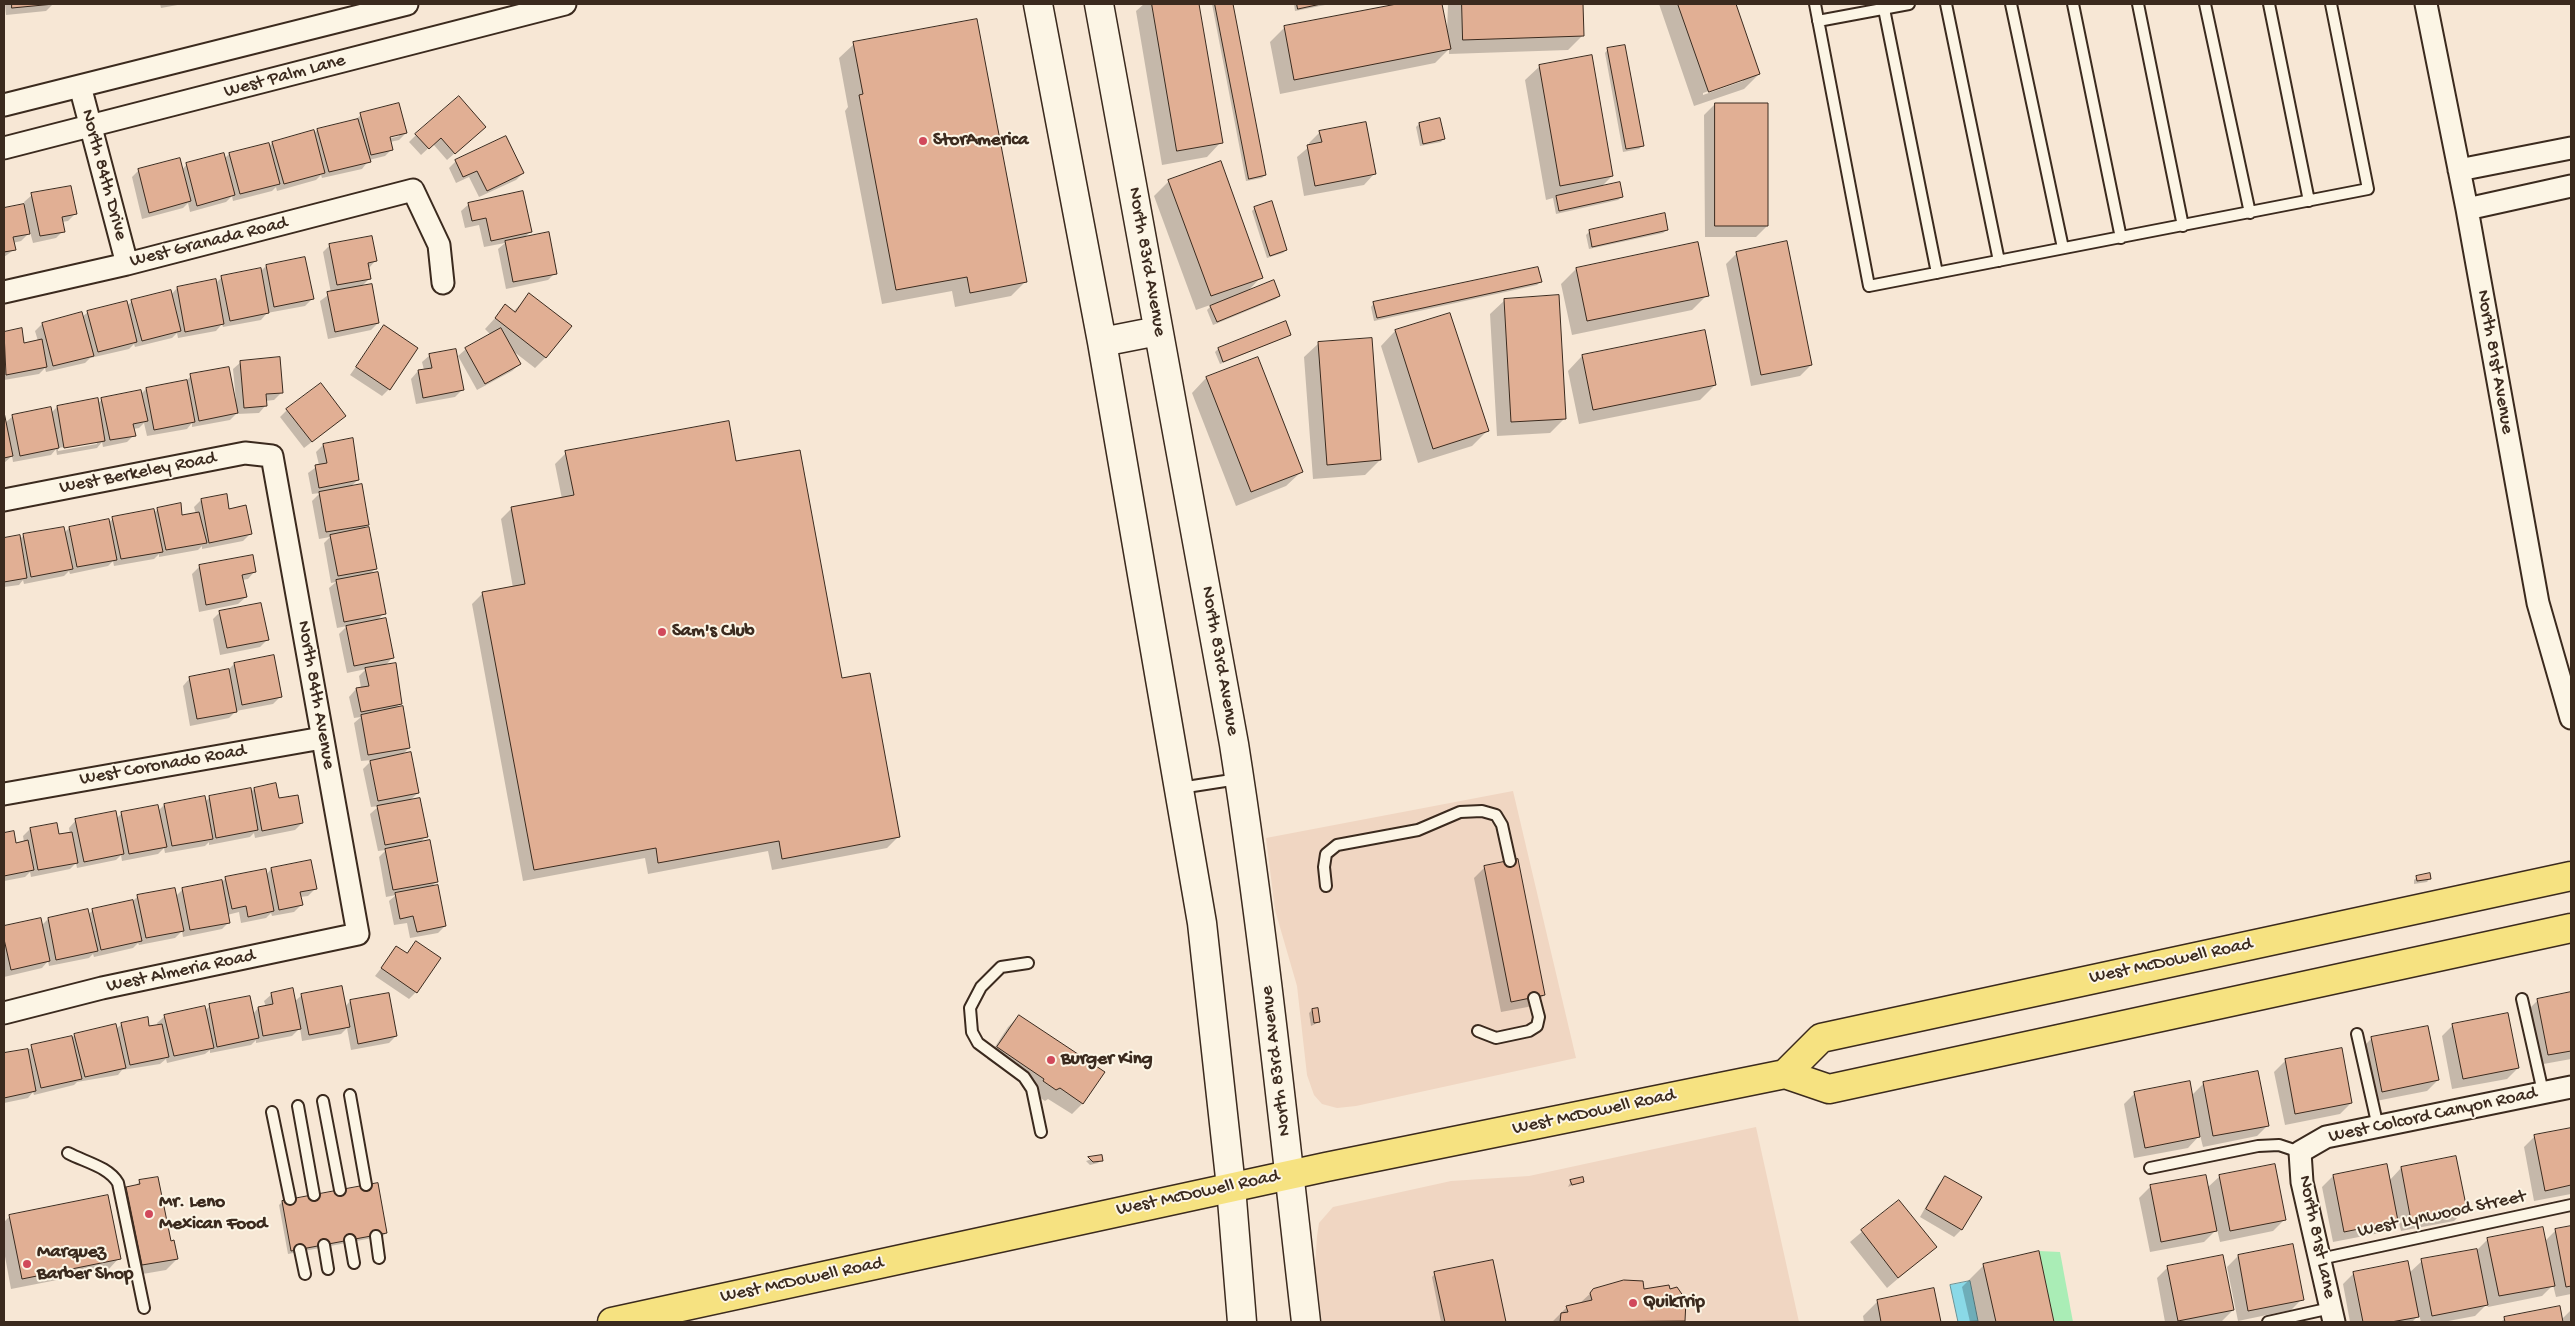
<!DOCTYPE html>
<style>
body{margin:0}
#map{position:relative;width:2575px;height:1326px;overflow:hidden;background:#f7e7d5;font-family:"Gochi Hand",sans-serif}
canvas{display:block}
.frame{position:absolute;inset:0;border:5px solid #3b2a1e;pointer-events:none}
</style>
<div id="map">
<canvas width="2575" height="1326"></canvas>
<div class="frame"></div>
</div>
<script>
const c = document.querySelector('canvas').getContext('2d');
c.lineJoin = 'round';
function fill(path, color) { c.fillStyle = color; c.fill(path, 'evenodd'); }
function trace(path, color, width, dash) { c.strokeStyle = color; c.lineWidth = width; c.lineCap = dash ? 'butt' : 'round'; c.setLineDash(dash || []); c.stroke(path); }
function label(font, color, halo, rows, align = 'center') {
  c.font = font + ' "Gochi Hand",sans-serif'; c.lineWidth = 4; c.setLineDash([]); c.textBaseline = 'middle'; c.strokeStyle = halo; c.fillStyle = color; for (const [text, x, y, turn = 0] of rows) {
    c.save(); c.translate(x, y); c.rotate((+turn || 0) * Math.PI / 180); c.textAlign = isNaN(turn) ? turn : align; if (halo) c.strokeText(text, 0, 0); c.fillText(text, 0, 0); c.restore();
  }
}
fill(new Path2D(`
 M1513 791 1576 1058 1356 1106 1337 1108 1322 1104 1314 1095 1307 1075 1297 986 1275 910 1266 838Z
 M1756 1127 1799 1322H1322L1315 1268 1317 1236 1319 1223 1333 1207 1451 1181 1529 1176Z`), '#f0d6c2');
fill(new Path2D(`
 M2039 1251 2060 1252 2073 1322H2054Z`), '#aaedb6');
const water = new Path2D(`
 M1970 1281 1978 1321 1958 1322 1950 1285Z`);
fill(water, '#8ad9e7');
trace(water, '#6a9397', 1);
fill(new Path2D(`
 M5 4H53L46 11 6 15Z
 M160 4H183L161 8Z
 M1144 4H1198L1221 142 1207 157 1162 165 1136 11Z
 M1212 4H1232L1265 175 1262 178 1246 181Z
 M1294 4H1330L1295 11Z
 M1404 4H1441L1447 33 1448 4H1582L1583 35 1568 50 1449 54V49L1435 63 1280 94 1270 42 1285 27Z
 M1659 4H1735L1759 74 1744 89 1694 106ZM1743 79V81L1703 95V93Z
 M854 44 1026 281 1011 296 955 307 952 291 882 304 845 111 848 107 839 58Z
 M1608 49 1642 146 1639 149 1623 152 1605 53Z
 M1540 66 1612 176 1601 187 1622 197 1618 200 1556 214 1553 198 1546 200 1525 80Z
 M1715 104 1767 226 1756 237H1705L1704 115Z
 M361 115 406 133 399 140 390 142 392 149 385 156 369 160 362 169 322 178 321 175 316 180 277 191 276 187 272 191 233 201 232 196 226 202 190 212 188 203 183 208 142 219 132 177 139 170H182L187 164 224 159 229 154 269 147 272 143 314 134 317 130 354 121ZM399 134V136L384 140V137Z
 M1419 124 1444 138 1441 142 1420 146 1416 127Z
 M1320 132 1375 173 1364 185 1304 196 1297 157 1310 146 1309 143Z
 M477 134 447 160 433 144 421 155 409 142 416 135Z
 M456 161 523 173 516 180 479 197 469 177 456 183 449 168Z
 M1169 181 1261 277 1247 292 1279 296 1276 299 1213 325 1207 310 1213 304 1196 310 1154 196Z
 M32 195 75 214 68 221 62 222 63 231 56 238 33 243 30 232 21 241 13 243 15 249 4 257V209L25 205 24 202Z
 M469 204 531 231 524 238 555 273 548 280 506 289 498 249 505 243 484 247 479 225 465 228 461 211Z
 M1255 208 1286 250 1283 253 1267 258 1252 211Z
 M1667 230 1663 233 1589 249 1586 235 1589 232Z
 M1697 244 1707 295 1692 310 1572 335 1561 284 1576 269Z
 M330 245 376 260 369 268V279L361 287 378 323 371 330 328 339 320 301 331 293 323 252Z
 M1737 253 1811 365 1800 376 1751 386 1726 264Z
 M266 266 312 299 305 306 267 313 261 320 223 327 222 324 216 331 178 338 177 333 172 338 135 347 134 344 129 349 90 358 85 363 46 372 45 368 39 374 4 380V333L21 330 23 344 38 341 35 331 42 324 82 317 88 312 127 306 132 301 171 295 177 288 215 281V284L222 277 260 272Z
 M1540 282 1537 285 1374 321 1371 307 1374 303Z
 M529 295 545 358 535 368 513 351 520 364 512 371 477 390 458 356 466 349 491 335 485 329 506 306 513 312Z
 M1505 300 1565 418 1550 433 1497 436 1490 314Z
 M1450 314 1487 431 1472 446 1418 463 1381 346 1395 331Z
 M384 327 389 389 382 396 350 375Z
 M1290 335 1220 364 1215 352 1218 349Z
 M1319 343 1380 460 1365 475 1313 479 1304 357Z
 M430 355 463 389 455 397 416 404 411 379 418 371 424 370 422 362Z
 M1582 356 1715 385 1700 400 1579 424 1568 371Z
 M241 362 281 393 274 400 265 401 266 405 259 413 237 414V413L230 420 192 427V423L187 429 147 436 144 423 139 428 133 429 134 435 127 442 103 447 102 442 97 448 57 455 56 449 51 455 13 462 12 456 4 463V415L5 423 13 416 51 413 57 407 98 404 102 399 141 394 146 389 185 382 191 376 236 401 233 369ZM97 441V444L58 451V448Z
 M1206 378 1301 472 1286 486 1236 506 1192 393Z
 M287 410 345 416 304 448 280 417Z
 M323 445 358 480 350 487 368 524 362 530 376 568 369 575 384 613 377 621 392 658 385 666 400 703 395 709 409 748 401 756 418 793 409 801 426 836 419 844 437 881 430 888 445 926 438 933 410 938 407 923 394 925 389 901 396 895 386 897 379 857 386 850 378 851 370 814 379 806 371 807 363 769 372 760 361 761 354 723 361 717 354 718 349 697 356 689 361 688 359 676 366 669 347 673 339 634 347 626 337 628 329 588 336 582 331 583 324 543 330 537 319 539 312 501 320 493 312 494 308 473 319 465 316 452Z
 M566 453 735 463 841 679 898 837 887 848 772 870 768 851 648 874 645 858 523 881 472 604 483 593 513 588 501 519 512 508 562 499 555 464Z
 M201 500 228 510 250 534 243 541 202 549V546L198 550 159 557V554L154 559 114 566 113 561 108 566 70 574 69 571 64 576 24 584 23 580 19 585 4 587V539L18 536 19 540 23 536 63 528 64 533 69 528 108 523 113 519 154 513 158 509 181 517 196 514 194 507Z
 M252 556 255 571 248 579 242 580 246 597 238 604 199 612 192 574 199 567Z
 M220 612 267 640 260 647 220 655 213 619Z
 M273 657 280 697 273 704 236 711 229 718 190 726 183 686 190 678 227 671 234 664Z
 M254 789 278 799 302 823 295 830 255 838 254 833 250 837 209 845V842L205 846 165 853 164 848 158 854 122 861 121 855 116 860 77 868 76 863 70 869 31 877 30 872 25 877 4 881V834L13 833 15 844 24 842 23 836 30 829 58 836 70 834 69 828 76 820 116 819 122 813 158 811 164 805 205 802 209 798 250 790V793Z
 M1485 867 1544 995 1533 1006 1501 1012 1474 878Z
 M271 869 316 888 308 896 300 897 301 905 294 912 272 916 271 913 266 918 241 923 239 912 227 915 229 922 222 929 183 937 182 931 175 938 139 945 138 943 133 948 94 957 93 954 89 958 49 966 48 961 42 968 4 977V928L40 919 41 926 48 919 88 915 93 910 132 902 138 896H176L183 889 221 883 226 878 266 875Z
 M2417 877 2430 878 2427 882 2414 884V880Z
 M416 943V992L409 999 375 976 397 948 406 954Z
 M2571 993V1059L2538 1065 2527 1011 2538 1000Z
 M272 994 294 1002 302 995 345 1007 350 1001 396 1036 389 1043 351 1050 347 1028 341 1034 302 1041 300 1028 292 1036 256 1043V1040L251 1045 210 1053V1050L205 1054 167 1063 166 1059 160 1064 122 1070 118 1075 77 1082 74 1085 34 1095 33 1092 28 1098 4 1103V1055L71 1039 75 1035 116 1029 122 1024 148 1028 158 1026 157 1023 165 1016 204 1011 210 1006 253 1014 258 1008 266 1007 264 1001Z
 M1312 1010 1319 1022 1311 1026 1309 1013Z
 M1019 1016 1083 1103 1072 1114 1048 1099 1045 1101 1033 1093 1034 1090 987 1059 1008 1027Z
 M2453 1025 2518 1068 2507 1079 2452 1089 2442 1036Z
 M2372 1038 2438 1080 2427 1091 2371 1102 2361 1049Z
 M2341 1050 2351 1103 2340 1114 2285 1125 2274 1072 2285 1061Z
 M2204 1083 2268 1125 2257 1136 2203 1147 2200 1135 2188 1148 2134 1158 2124 1104 2135 1093 2191 1096Z
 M2571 1129V1194L2534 1201 2524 1147 2535 1136Z
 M1101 1156V1160L1098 1163 1090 1165 1086 1161Z
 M2386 1166 2389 1181 2401 1168 2465 1210 2454 1221 2401 1231 2398 1219 2385 1232 2333 1242 2322 1187 2333 1176Z
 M2220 1176 2284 1220 2273 1231 2220 1242 2217 1229 2204 1242 2150 1252 2139 1198 2150 1187 2207 1188Z
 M157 1178 170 1242 177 1259 166 1270 131 1276 116 1200 127 1188 134 1187 139 1182Z
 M1945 1178 1980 1198 1961 1230 1954 1237 1920 1217 1938 1185Z
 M1571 1181H1583L1568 1187Z
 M1898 1201 1935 1247 1887 1288 1850 1242Z
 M282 1202 386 1233 383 1236 288 1254 279 1205Z
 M10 1216 119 1258 108 1270 11 1289 4 1251V1222Z
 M2571 1227V1294L2556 1297 2553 1285 2542 1296 2488 1307 2487 1304 2475 1316 2443 1322H2421L2419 1315 2412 1322H2350L2343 1284 2354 1273H2409L2422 1261 2476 1251 2488 1239 2545 1241 2556 1230Z
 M2292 1246 2302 1299 2291 1310 2238 1321 2227 1267 2238 1256Z
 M2039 1253 2053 1322H1970L1962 1287 1984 1265Z
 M1492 1261 1505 1322H1441L1432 1277 1435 1274Z
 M2168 1267 2233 1310 2222 1321 2213 1322H2165L2157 1278Z
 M1594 1290 1669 1291 1684 1321 1552 1322 1567 1307 1579 1304Z
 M1934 1290 1940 1322H1864L1863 1316 1878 1301Z
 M2571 1310V1322H2501L2505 1318 2561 1320Z`), '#0003');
const building = new Path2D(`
 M12 4H54L12 8Z
 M1152 4H1199L1223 143 1177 151Z
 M1215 4H1233L1266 175 1249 179Z
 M1297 4H1321L1298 9Z
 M1397 4H1442L1451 49 1294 80 1284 26Z
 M1462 4H1583L1584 36 1463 40Z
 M1678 4H1736L1760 74 1709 92Z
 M977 19 1027 282 970 293 967 277 896 290 859 95 863 94 853 42Z
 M1625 45 1644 146 1626 149 1607 48Z
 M1592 55 1613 176 1560 186 1539 65Z
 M459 96 486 127 455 154 441 138 429 149 415 134Z
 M399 103 407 133 390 137 393 150 371 155 360 113Z
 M1715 103H1768V226H1715Z
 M1440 118 1445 139 1423 144 1419 123Z
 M358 119 371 162 329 172 317 129Z
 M1366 122 1376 174 1315 186 1307 145 1322 142 1319 131Z
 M314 130 325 173 284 184 272 142Z
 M506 136 524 173 487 191 477 171 463 177 455 160Z
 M269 143 280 184 240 194 229 153Z
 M224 153 235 195 197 206 186 163Z
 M180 158 191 201 149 213 138 169Z
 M1221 161 1263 278 1211 296 1168 180Z
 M1620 182 1623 197 1559 211 1556 196Z
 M71 186 77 214 62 217 65 232 40 236 31 193Z
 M523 191 532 232 491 241 486 218 472 221 468 203Z
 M1272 201 1287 250 1270 256 1254 207Z
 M24 204 30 234 13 237 16 250 4 252V208Z
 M1665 213 1668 230 1592 247 1589 230Z
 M549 232 557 274 513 282 505 241Z
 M372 236 377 261 368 263 371 279 337 285 329 244Z
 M1787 241 1812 365 1761 375 1736 252Z
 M1698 242 1709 296 1587 321 1576 268Z
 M305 257 314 299 274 307 266 265Z
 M1538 267 1542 282 1377 318 1373 302Z
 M261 268 269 313 230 321 221 276Z
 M216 279 224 324 185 332 177 287Z
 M1274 280 1280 296 1217 322 1210 306Z
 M372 284 379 323 335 332 327 292Z
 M171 290 181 331 142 341 131 300Z
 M529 293 572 326 546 358 495 318 505 304 515 312Z
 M1559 295 1566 419 1511 422 1504 299Z
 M127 301 137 342 98 352 87 311Z
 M82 312 94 356 53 366 42 323Z
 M1450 313 1489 431 1433 449 1395 330Z
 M1286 321 1291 335 1223 362 1218 348Z
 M384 325 418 348 390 390 356 367Z
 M22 328 24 343 42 339 47 367 6 375 4 332Z
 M501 328 521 364 485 384 465 348Z
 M1705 330 1716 385 1593 410 1582 355Z
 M1372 338 1381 460 1327 465 1318 342Z
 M456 349 464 390 423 398 418 370 432 368 429 354Z
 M280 357 283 393 266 394 267 406 244 408 240 361Z
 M1258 357 1303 472 1251 492 1206 377Z
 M229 367 238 413 199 421 190 374Z
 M187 380 195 422 154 430 146 388Z
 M321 383 346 416 312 442 286 409Z
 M141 390 148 421 133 424 136 436 110 440 101 398Z
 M98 398 105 441 64 448 57 406Z
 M51 407 59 448 20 456 12 415Z
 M4 412 13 456 4 458Z
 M729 421 736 461 800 450 842 678 870 673 900 837 782 859 779 841 658 863 656 848 534 870 482 592 525 584 511 507 574 495 565 451Z
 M353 438 359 480 319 488 315 465 327 463 323 444Z
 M362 484 369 525 326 532 319 492Z
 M227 494 229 509 246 505 252 534 209 543 201 499Z
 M181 503 182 515 199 512 207 543 166 550 157 508Z
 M154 509 163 552 121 559 112 517Z
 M109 519 117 560 77 567 69 527Z
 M64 527 73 569 31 577 23 534Z
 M369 527 377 569 338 576 330 535Z
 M20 535 27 578 4 582V538Z
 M253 555 256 572 242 575 247 597 206 605 199 565Z
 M378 572 386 614 344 622 336 580Z
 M261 603 269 640 227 648 219 611Z
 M386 618 394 658 354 666 346 626Z
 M274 655 282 697 242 705 234 663Z
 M396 663 402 704 361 712 356 688 369 686 365 668Z
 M229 669 237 712 197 719 189 677Z
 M403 706 410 748 368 755 361 715Z
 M411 752 419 793 378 801 370 761Z
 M276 783 279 798 298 795 303 823 262 831 254 788Z
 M251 788 258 830 216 838 209 796Z
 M205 796 213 839 172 846 164 804Z
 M420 798 428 837 385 845 377 806Z
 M158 805 167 847 129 854 121 812Z
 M116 811 124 854 84 862 75 819Z
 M57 823 59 834 72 832 78 863 38 870 30 828Z
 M14 831 16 843 28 840 34 870 4 876V833Z
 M430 840 438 882 393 890 385 849Z
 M1518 859 1545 995 1511 1002 1484 866Z
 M311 860 317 889 300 892 303 905 279 910 271 868Z
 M266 869 274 911 248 917 246 906 232 909 225 877Z
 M2430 873 2431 879 2417 881 2416 876Z
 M222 880 230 923 190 930 182 888Z
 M438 885 446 926 417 932 413 916 400 919 395 893Z
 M175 888 184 931 146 938 137 895Z
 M133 900 142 941 101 950 92 909Z
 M88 909 98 951 56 960 48 918Z
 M41 918 50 961 11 970 4 939V926Z
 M416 941 441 958 417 993 381 968 396 946 407 953Z
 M342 986 350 1027 309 1035 301 994Z
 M293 988 301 1029 263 1036 258 1007 273 1004 271 993Z
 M2571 992V1051L2548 1055 2537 999Z
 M389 993 397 1036 358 1044 350 1000Z
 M250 996 259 1038 217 1047 209 1004Z
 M205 1006 214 1048 174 1056 164 1015Z
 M1318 1008 1320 1022 1314 1023 1312 1009Z
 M2508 1013 2519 1068 2463 1079 2452 1024Z
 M1019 1015 1105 1072 1083 1104 1060 1088 1056 1090 1043 1081 1044 1079 997 1047Z
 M148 1017 149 1026 162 1024 169 1057 130 1065 121 1023Z
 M116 1024 126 1068 85 1077 74 1034Z
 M2428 1026 2439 1080 2382 1092 2371 1037Z
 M72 1036 82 1079 41 1088 31 1045Z
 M2342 1048 2352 1103 2295 1114 2285 1059Z
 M28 1049 36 1091 4 1098V1053Z
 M2258 1071 2269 1126 2213 1136 2203 1082Z
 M2190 1081 2200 1137 2145 1148 2134 1092Z
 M2571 1128V1185L2545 1191 2534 1135Z
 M1102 1155 1103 1161 1093 1162 1088 1157Z
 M2456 1156 2467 1210 2411 1221 2401 1167Z
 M2275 1164 2286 1220 2230 1231 2219 1175Z
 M2387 1164 2398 1221 2344 1232 2333 1175Z
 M2206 1175 2217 1231 2161 1242 2150 1185Z
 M1945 1176 1982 1197 1962 1230 1926 1209Z
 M158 1177 171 1241 174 1240 178 1259 142 1265 126 1187 140 1184 139 1180Z
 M1583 1177 1584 1182 1572 1185 1570 1180Z
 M378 1183 387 1233 291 1251 282 1201Z
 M108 1195 121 1259 22 1279 9 1215Z
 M1899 1200 1937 1247 1898 1278 1861 1230Z
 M2571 1226V1286L2566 1287 2555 1229Z
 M2543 1227 2555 1286 2499 1296 2487 1238Z
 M2293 1244 2304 1300 2248 1311 2238 1255Z
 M2477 1249 2488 1305 2432 1316 2421 1259Z
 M2039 1251 2054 1322H1996L1983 1264Z
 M2223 1255 2234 1310 2178 1321 2167 1266Z
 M1493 1260 1506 1322H1445L1434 1272Z
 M2408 1261 2419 1317 2391 1322H2363L2353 1272Z
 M1624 1280 1643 1281 1644 1289 1669 1285 1670 1289 1677 1287 1686 1300 1685 1321 1560 1322 1561 1313 1568 1312 1566 1306 1592 1300 1590 1293 1593 1289Z
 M1934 1288 1941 1322H1881L1877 1300Z
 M2560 1306 2563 1322H2505L2504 1317Z`);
fill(building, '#e1af94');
trace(building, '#3b2a1e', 1);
const lane = new Path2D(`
 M1815 4 1869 286 2368 189 2331 4
 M1883 4 1937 273
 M1946 4 1999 261
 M2011 4 2063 248
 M2073 4 2121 238
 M2138 4 2183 226
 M2205 4 2250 213
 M2269 4 2309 201
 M1818 21 1909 4
 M1180 788 1238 779
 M1326 886 1324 867 1326 854 1337 845 1418 830 1460 812 1482 811 1496 815 1502 825 1510 861
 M1028 963 1001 967 981 987 970 1008 972 1032 978 1043 1024 1077 1032 1089 1041 1132
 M2522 999 2543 1092
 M1478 1031 1496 1038 1529 1031 1537 1026 1539 1017 1534 998
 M2357 1034 2378 1127
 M350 1095 366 1185
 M323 1101 340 1190
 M298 1106 314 1195
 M272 1112 290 1199
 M68 1153C85 1162 109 1167 118 1183L144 1308
 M2150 1168 2258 1146 2279 1145 2300 1152
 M376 1236 379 1258
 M350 1240 354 1263
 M324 1245 328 1269
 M300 1250 305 1274
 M2320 1259 2571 1205
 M2268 1322 2331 1308`);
const street = new Path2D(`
 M2426 4 2467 209 2538 603 2571 718
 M80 86 127 264
 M4 105 407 4
 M4 148 565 4
 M2459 170 2571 148
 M2467 209 2571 186
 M4 292 127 264 413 190 439 245 443 283
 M4 500 245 453 272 456 358 934 102 988 4 1013
 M4 794 322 738
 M2334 1322 2302 1182 2300 1152 2326 1137 2571 1087`);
const secondary = new Path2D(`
 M1038 4 1102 342 1202 923 1231 1187 1242 1322
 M1099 4 1234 744C1264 936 1284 1129 1306 1322
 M1102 342 1158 331`);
const primary = new Path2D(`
 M1785 1074 1821 1038 2571 876
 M612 1322 1326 1167 1785 1074 1829 1089 2571 928`);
trace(lane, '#3b2a1e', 14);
trace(street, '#3b2a1e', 25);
trace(secondary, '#3b2a1e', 31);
trace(primary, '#3b2a1e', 31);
trace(lane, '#fcf5e5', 10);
trace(street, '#fcf5e5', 21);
trace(secondary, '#fcf5e5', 28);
trace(primary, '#f6e281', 28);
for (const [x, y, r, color] of [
 [923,141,5,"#d1495b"],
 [662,632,5,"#d1495b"],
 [1051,1060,5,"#d1495b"],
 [149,1214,5,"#d1495b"],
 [27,1264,5,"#d1495b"],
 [1633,1303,5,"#d1495b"]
]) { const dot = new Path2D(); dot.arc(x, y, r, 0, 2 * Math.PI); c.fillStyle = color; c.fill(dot); trace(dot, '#fcf5e5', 2); }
label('19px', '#3b2a1e', '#fcf5e5', [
 ["West Palm Lane",285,77,-15],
 ["North 84th Drive",103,175,75],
 ["West Granada Road",209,243,-14],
 ["North 83rd Avenue",1146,262,80],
 ["North 81st Avenue",2494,362,80],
 ["West Berkeley Road",138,474,-11],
 ["North 83rd Avenue",1219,661,80],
 ["North 84th Avenue",315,695,80],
 ["West Coronado Road",163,766,-10],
 ["West McDowell Road",2171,962,-12],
 ["West Almeria Road",181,972,-12],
 ["North 83rd Avenue",1277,1061,-97],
 ["West McDowell Road",1594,1113,-12],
 ["West Colcord Canyon Road",2433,1116,-12],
 ["West McDowell Road",1198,1194,-12],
 ["West Lynwood Street",2442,1215,-12],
 ["North 81st Lane",2316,1237,78],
 ["West McDowell Road",802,1281,-12]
]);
label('bold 19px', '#3b2a1e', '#fcf5e5', [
 ["StorAmerica",933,141],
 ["Sam's Club",672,632],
 ["Burger King",1061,1060],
 ["Mr. Leno",159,1203],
 ["Mexican Food",159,1225],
 ["Marquez",37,1253],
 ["Barber Shop",37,1275],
 ["QuikTrip",1643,1303]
], 'left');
</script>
